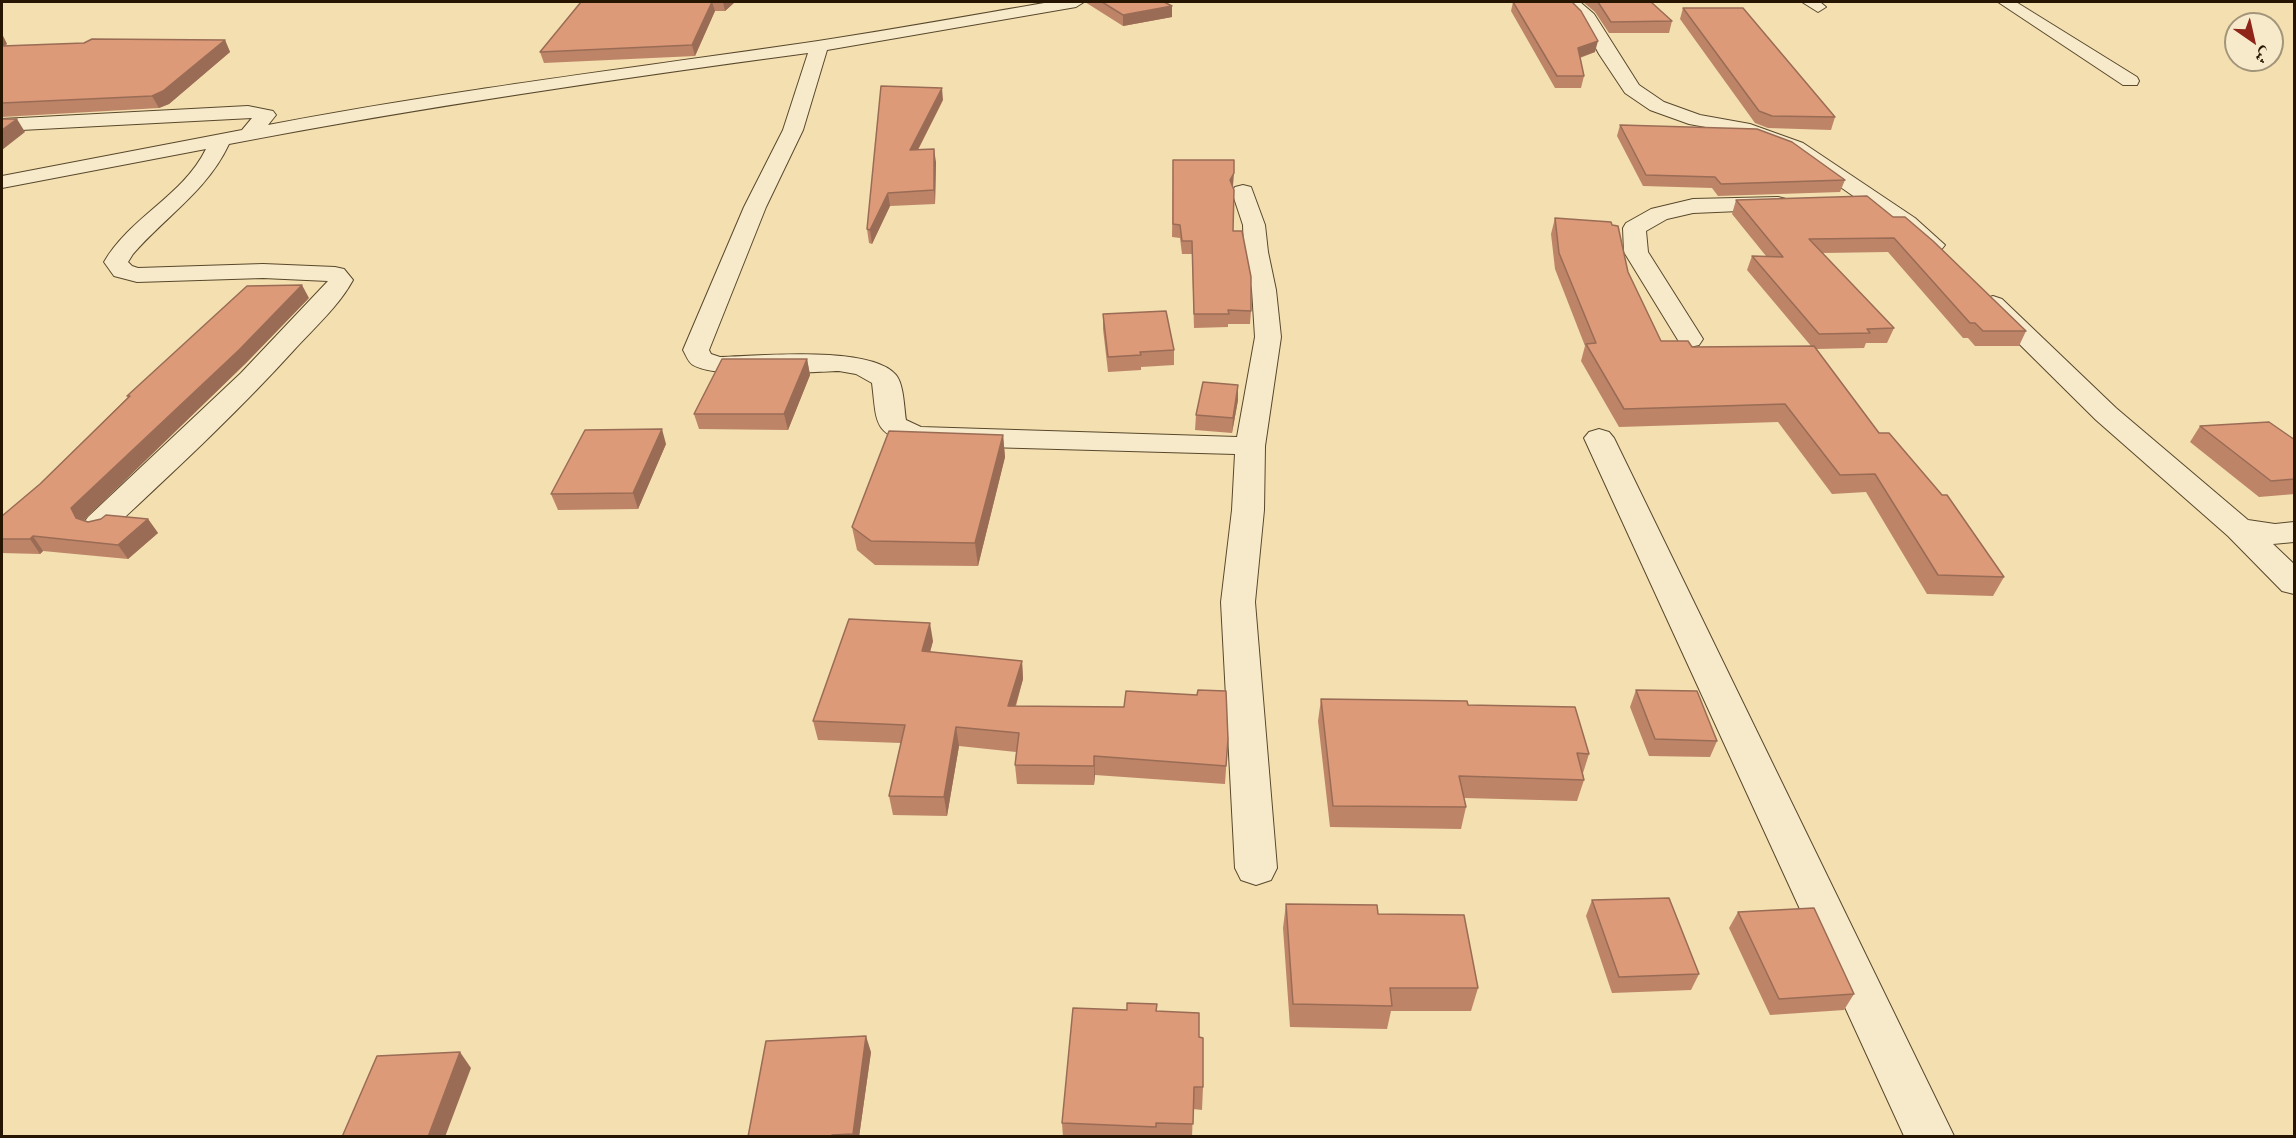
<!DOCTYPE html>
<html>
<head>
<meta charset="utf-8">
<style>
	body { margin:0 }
	#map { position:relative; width:2296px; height:1138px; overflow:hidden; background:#f3dfaf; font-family:"IM FELL Double Pica",Amiri,serif }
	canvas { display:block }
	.frame { position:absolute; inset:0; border:3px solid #261500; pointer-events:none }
	.north { position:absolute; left:2224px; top:12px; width:60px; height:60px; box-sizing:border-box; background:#f7eacb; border:2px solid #a3957a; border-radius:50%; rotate:146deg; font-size:16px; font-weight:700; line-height:24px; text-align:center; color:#261500 }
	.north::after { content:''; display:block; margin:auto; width:21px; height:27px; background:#8f2418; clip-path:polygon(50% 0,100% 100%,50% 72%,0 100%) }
</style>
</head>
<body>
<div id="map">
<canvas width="2296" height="1138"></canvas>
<div class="frame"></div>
<div class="north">ش</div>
</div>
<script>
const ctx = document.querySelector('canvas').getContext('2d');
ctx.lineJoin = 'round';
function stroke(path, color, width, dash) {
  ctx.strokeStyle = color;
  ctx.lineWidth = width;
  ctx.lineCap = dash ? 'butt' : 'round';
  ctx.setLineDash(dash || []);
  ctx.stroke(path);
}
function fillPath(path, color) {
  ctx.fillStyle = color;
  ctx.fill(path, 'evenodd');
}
const minor = new Path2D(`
	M1050 2H1084L1076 7 827 50 803 130 766 207 709 350 711 354 720 357C759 356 871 345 896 375 904 385 904 408 906 420L921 427 1237 437 1255 337 1252 290 1244 252 1243 225 1232 192 1235 187 1243 185 1251 187 1265 225 1268 252 1276 290 1281 337 1265 446 1264 510 1255 602 1277 868 1271 880 1256 885 1241 880 1235 868 1221 602 1232 510 1235 454 916 445C872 434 877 422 872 383L856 374 839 371C808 372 716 379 693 365 688 362 686 355 683 350L744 207 783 130 808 53C614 79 421 107 229 144 207 191 165 217 133 254L128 262 132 266 138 268 263 264 335 267 344 269 353 280C339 306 314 328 294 350 236 414 173 472 110 531L99 534 88 531 83 524 88 517 241 373 328 281 263 278 137 282 114 276 104 262C130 217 183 196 206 149L2 188V176L242 130 252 118 2 131V119L248 106 273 111 276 115 268 125C450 90 634 68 818 41 896 29 973 15 1050 2Z
	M1563 2H1580L1594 14 1639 85 1664 102 1700 115 1750 124 1803 143 1915 218 1945 245 1941 250 1933 252 1925 250 1899 228 1789 151 1739 133 1689 124 1650 110 1625 93 1599 54 1581 20Z
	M1802 2H1820L1826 7 1818 12Z
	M1998 2H2016L2137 77 2139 81 2137 85H2123Z
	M1778 197 1786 199 1789 204 1786 209 1693 213 1667 219 1646 231 1648 252 1703 339 1699 345 1690 347 1681 345 1624 252 1623 228 1626 223 1651 209 1693 199Z
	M1993 296 2002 299 2116 408 2248 520 2275 524 2294 522V542L2273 544 2294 564V594L2282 591 2228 536 2096 420 1984 309 1980 304 1984 299Z
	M1599 429 1609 432 1614 438 1954 1136H1904L1584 438 1589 432Z`);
stroke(minor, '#59482c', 2);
fillPath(minor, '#f7eacb');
fillPath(new Path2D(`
	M581 2H735L725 11H715L695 56 544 63 540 52Z
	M1085 2H1164L1172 17 1123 26Z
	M1513 2 1595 52 1580 58 1584 76 1581 88H1555L1511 11Z
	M1583 2H1651L1672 21 1669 33H1609L1595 12Z
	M1683 8 1835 117 1831 130 1768 128 1755 123 1680 19Z
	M2 34 7 44 4 46 225 40 230 52 169 104 159 108 2 117Z
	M943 100 918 150 936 162 935 204 890 206 872 244 869 243 867 229Z
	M1620 125 1845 180 1840 192 1718 196 1712 188 1643 186 1617 136Z
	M1173 160 1233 186V231L1251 311 1250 324H1228V327L1194 328 1192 254H1182L1180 238 1172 237Z
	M1867 196 2026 331 2019 346H1975L1968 338H1963L1888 252 1822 253 1894 328 1887 343H1866L1864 348 1816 349 1879 433 2004 577 1993 596 1927 594 1866 492 1832 494 1778 422 1619 427 1581 361 1585 346 1555 269 1551 234 1555 218 1628 272 1661 341 1692 347 1811 346 1747 270 1752 256H1766L1732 214 1736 200Z
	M309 298 246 363 84 520 88 522 148 519 158 533 128 559 43 551 40 554 2 553V516L40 484 128 397 127 396Z
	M1103 314 1174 350V365L1141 367V370L1108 372 1103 329Z
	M807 359 810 375 788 430 699 429 694 414Z
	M1238 400 1232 433 1195 430 1196 415Z
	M2200 426 2295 440V494L2259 497 2190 442Z
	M1003 435 1005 457 978 566 875 565 857 550 852 527Z
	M666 444 638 509 558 510 551 494Z
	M933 641 930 652 1022 661 1023 679 1016 706 1228 739 1225 784 1095 775 1094 785 1017 784 1015 765 1016 752 959 746 947 816 893 815 889 796 901 743 818 740 813 721Z
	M1636 690 1717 741 1710 757 1649 756 1630 707Z
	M1321 699 1468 705 1589 754 1583 773 1584 780 1577 801 1464 798 1466 807 1461 829 1330 827 1318 721Z
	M1592 900 1699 974 1691 990 1612 993 1586 916Z
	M1286 904 1378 914 1478 988 1471 1011H1391L1387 1029 1290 1027 1283 928Z
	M1738 912 1854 994 1844 1010 1770 1015 1729 928Z
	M1157 1011 1199 1037 1203 1087 1202 1110 1193 1109 1192 1137H1063L1062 1123Z
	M871 1052 859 1137H748Z`), '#bd8468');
fillPath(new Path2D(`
	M712 2 715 11 695 56 692 45Z
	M723 2H735L725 11Z
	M1172 6V17L1123 26V15Z
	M2 34 7 44 2 47Z
	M225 40 230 52 169 104 159 108 152 96Z
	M1598 41 1595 52 1575 59 1578 48Z
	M942 88 943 100 911 163 910 150Z
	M17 119 25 132 2 150V130Z
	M934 149 936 162 935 204 934 190Z
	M1234 173 1233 186 1230 193V180Z
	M888 193 890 206 872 244 870 230Z
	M302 285 309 298 246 363 81 523 76 518 71 508Z
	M807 359 810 375 788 430 784 414Z
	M1238 385V400L1232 433 1233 418Z
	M662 429 666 444 638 509 633 493Z
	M1003 435 1005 457 978 566 975 543Z
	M148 519 158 533 128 559 118 545Z
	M33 536 43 551 40 554 30 539Z
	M930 623 933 641 925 670 922 651Z
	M1022 661 1023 679 1010 724 1008 706Z
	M956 727 959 746 947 816 944 797Z
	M1094 756 1095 775 1094 785Z
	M866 1036 871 1052 859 1137H854L853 1134Z
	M460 1052 471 1068 445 1137H428Z`), '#9a6c55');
const building = new Path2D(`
	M581 2H712L692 45 540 52Z
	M1102 2H1164L1172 6 1123 15Z
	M1513 2H1572L1581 11 1598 41 1578 48 1584 76H1557Z
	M1598 2H1651L1672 21 1611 22Z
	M1683 8H1743L1835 117 1772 116 1759 111Z
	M92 39 225 40 163 91 152 96 2 103V46L84 43Z
	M881 86 942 88 910 150 934 149V190L888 193 870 230 867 229Z
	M2 119H17L2 130Z
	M1620 125 1757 129 1792 142 1845 180 1721 184 1715 177 1646 175Z
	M1173 160H1234V173L1230 180 1234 190 1233 231H1242L1251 277V311L1228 310 1229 314H1194L1192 241H1182L1180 225 1173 224Z
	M1867 196 1893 217H1905L1933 241 2026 331H1983L1975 323H1970L1894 238 1809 239 1894 328 1867 329 1870 333 1819 334 1752 256 1783 257 1736 200Z
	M1555 218 1611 222 1612 225 1618 226 1628 272 1661 341H1688L1692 347 1814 346 1879 433H1889L1942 495H1947L2004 577 1938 575 1875 474 1840 475 1785 404 1624 409 1586 344 1596 343 1559 253Z
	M302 285 239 350 71 508 76 518 88 522 101 519 106 515 148 519 118 545 33 536 30 539H2V516L40 484 130 396H127L247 286Z
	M1166 311 1174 350 1140 352 1141 355 1108 357 1103 314Z
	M722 359H807L784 414H694Z
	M1203 382 1238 385 1233 418 1196 415Z
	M2269 422 2295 440V479L2271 481 2200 426Z
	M662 429 633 493 551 494 585 430Z
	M889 431 1003 435 975 543 871 541 852 527Z
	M849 619 930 623 922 651 1022 661 1008 706 1124 707 1126 691 1197 695 1198 690 1226 691 1228 739 1226 766 1094 756V766L1015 765 1019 733 956 727 944 797 889 796 905 725 813 721Z
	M1636 690 1697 691 1717 741 1655 739Z
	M1321 699 1467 701 1468 705 1575 707 1589 754 1577 753 1584 780 1459 776 1466 807 1333 806Z
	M1669 898 1699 974 1619 977 1592 900Z
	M1286 904 1377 905 1378 914 1464 915 1478 988H1390L1392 1006 1293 1004Z
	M1814 908 1854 994 1779 999 1738 912Z
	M1127 1003 1157 1004 1156 1011 1199 1013V1037L1203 1038V1087H1194L1193 1124 1156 1123V1127L1062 1123 1073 1008 1127 1010Z
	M866 1036 853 1134 832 1135V1137H748L766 1041Z
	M460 1052 428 1137H342L377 1056Z`);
fillPath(building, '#dc9a79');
stroke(building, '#9a6c55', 1.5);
</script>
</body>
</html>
